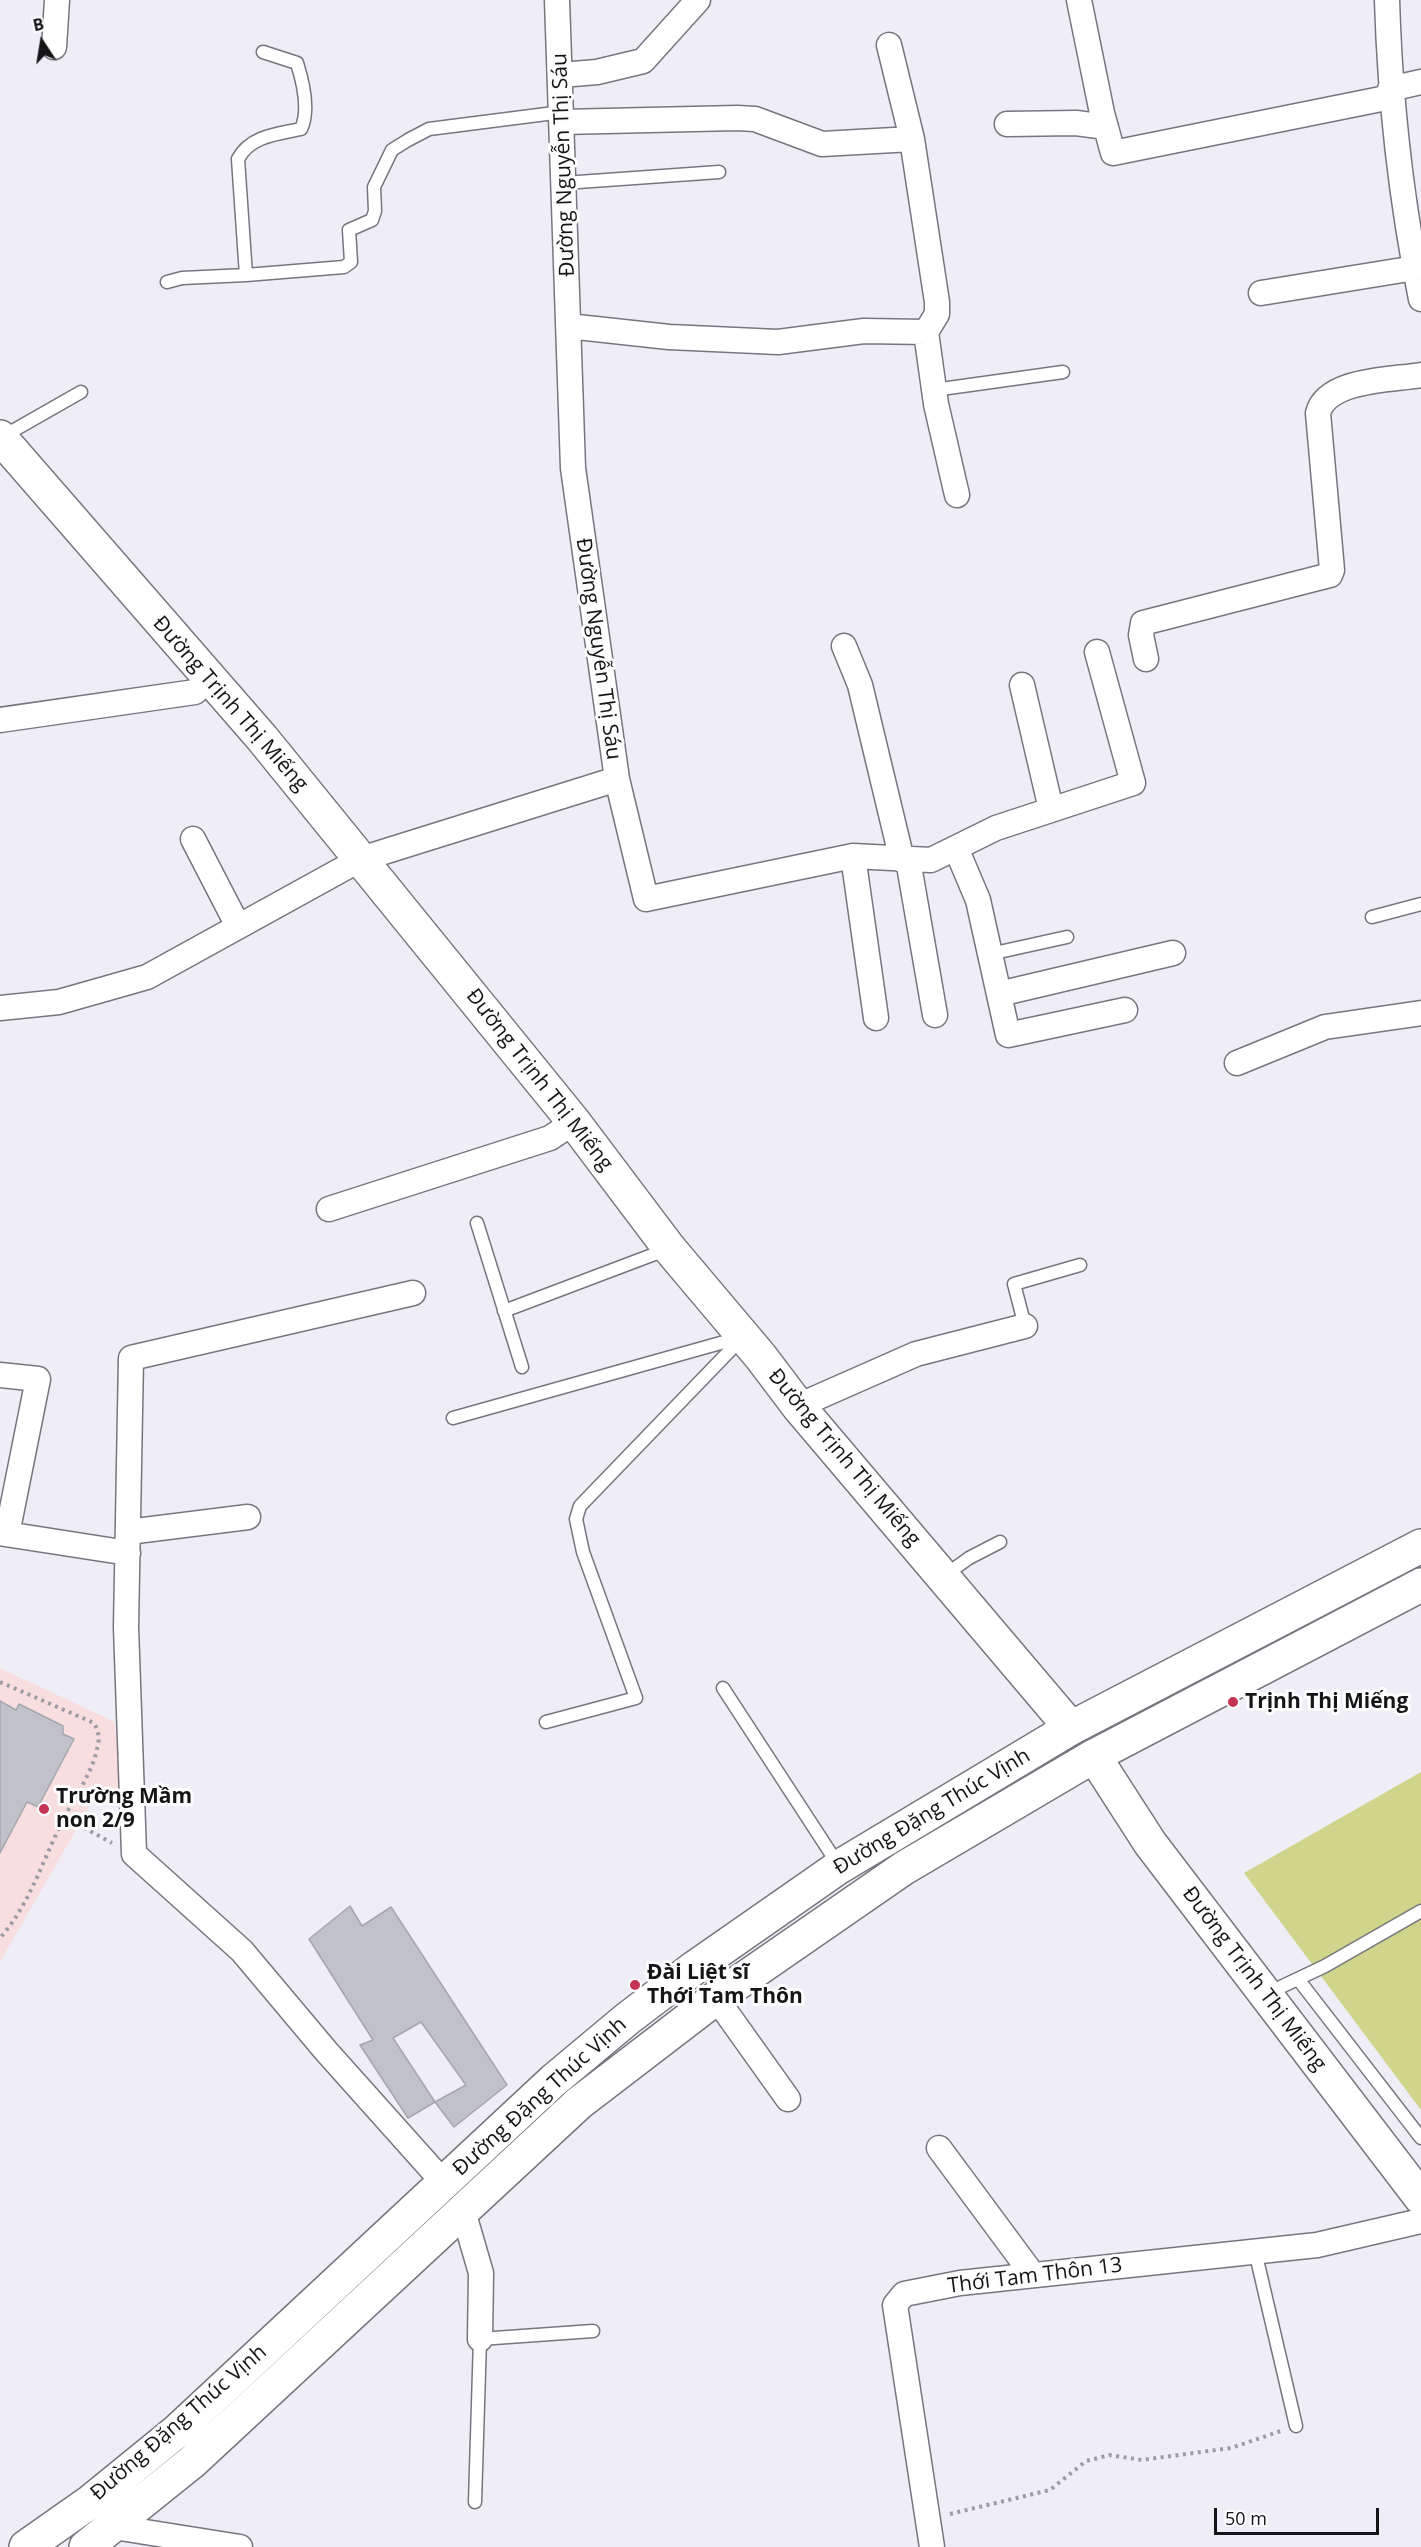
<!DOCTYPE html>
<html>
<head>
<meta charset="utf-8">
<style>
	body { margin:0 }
	#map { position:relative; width:1421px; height:2547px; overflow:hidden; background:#efeef7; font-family:"Open Sans",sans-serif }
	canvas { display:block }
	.north { position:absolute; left:12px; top:12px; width:60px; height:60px; -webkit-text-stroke:4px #fdfdfe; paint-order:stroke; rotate:348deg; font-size:16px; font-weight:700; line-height:24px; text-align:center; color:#151518 }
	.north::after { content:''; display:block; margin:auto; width:21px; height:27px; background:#151518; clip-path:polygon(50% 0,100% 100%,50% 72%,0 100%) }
	.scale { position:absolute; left:1214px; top:2508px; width:165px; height:27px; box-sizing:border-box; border:3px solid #151518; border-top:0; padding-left:8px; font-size:18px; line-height:21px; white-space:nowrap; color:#151518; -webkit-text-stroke:4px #fdfdfe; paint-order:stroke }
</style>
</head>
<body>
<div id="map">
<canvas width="1421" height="2547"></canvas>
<div class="north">B</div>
<div class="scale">50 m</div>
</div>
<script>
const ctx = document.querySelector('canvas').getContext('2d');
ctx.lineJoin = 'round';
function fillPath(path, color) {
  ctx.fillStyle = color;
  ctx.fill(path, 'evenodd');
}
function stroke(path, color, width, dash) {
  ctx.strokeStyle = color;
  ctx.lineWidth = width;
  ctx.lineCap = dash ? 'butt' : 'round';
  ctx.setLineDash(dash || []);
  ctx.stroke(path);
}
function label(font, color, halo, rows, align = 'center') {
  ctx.font = font + ' "Open Sans",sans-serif';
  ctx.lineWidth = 6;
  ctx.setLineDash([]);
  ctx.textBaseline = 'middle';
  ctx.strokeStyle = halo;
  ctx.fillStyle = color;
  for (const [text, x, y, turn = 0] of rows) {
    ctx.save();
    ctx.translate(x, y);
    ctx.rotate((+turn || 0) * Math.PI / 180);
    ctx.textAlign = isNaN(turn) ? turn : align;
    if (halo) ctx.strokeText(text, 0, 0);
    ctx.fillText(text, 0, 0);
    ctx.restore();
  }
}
fillPath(new Path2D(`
	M0 1668 115 1722 120 1792 99 1790 0 1962Z`), '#f9dee0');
fillPath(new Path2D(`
	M1421 1772V2110L1244 1873Z`), '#d0d58c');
const building = new Path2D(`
	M0 1701 16 1710 19 1704 63 1726V1734L74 1739 38 1807 27 1802 0 1853Z
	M350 1906 362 1926 391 1907 507 2085 454 2127 435 2102 408 2118 360 2045 373 2040 309 1939ZM421 2022 466 2085 435 2102 393 2038Z`);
fillPath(building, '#c1c1c9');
stroke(building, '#a6a6ae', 1.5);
const service = new Path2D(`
	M263 52 297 63C303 82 310 110 301 129 277 134 250 136 238 159L246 275 344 267 351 262 349 230 372 220 375 211 374 187 392 150 408 140 429 129 562 112
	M564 183 719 172
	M167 282 182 278 246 275
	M934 390 1063 372
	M2 437 81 392
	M1372 917 1421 904
	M990 954 1067 937
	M477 1223 522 1367
	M504 1311 668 1249
	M1025 1326 1014 1284 1080 1265
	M453 1418 742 1337
	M944 1576 969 1558 1000 1542
	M723 1688 839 1866
	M546 1722 636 1698 583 1552 576 1519 580 1506 742 1338
	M1298 1979 1421 2138
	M1266 1994 1325 1966 1421 1911
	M1255 2251 1296 2426
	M475 2502 480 2339 593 2331`);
const minor = new Path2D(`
	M1079 0 1102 113 1113 153 1391 97
	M1387 0C1390 101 1401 200 1421 299
	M889 45 912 139
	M54 47 57 0
	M561 75 597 72 643 61 698 0
	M1390 89 1421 82
	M562 122 737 118 755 119 822 144 912 139 937 302V314L926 332
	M1007 124 1076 123 1106 127
	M1261 293 1415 268
	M568 326 669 337 778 342 864 331 926 332 936 404 957 495
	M844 646 860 685 902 860
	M1146 659 1141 635 1143 623 1330 575 1332 570 1318 413C1327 379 1391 380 1421 375
	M1022 685 1051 809
	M0 720 195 692 211 676
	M617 779 646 899 853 856 931 860 996 828 1133 783 1097 652
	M193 839 238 926
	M956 848 978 900 1008 1035 1125 1010
	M853 856 876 1018
	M908 860 935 1015
	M999 994 1173 953
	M0 1008 59 1002 147 977 361 859 617 779 573 468 557 0
	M1237 1063 1325 1027 1421 1013
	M329 1209 550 1138 574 1122
	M413 1293 131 1358 126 1627 134 1854 242 1951 326 2051 444 2183
	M0 1375 38 1379 7 1534
	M798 1406 916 1354 1025 1326
	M128 1532 248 1517
	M0 1533 128 1553
	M716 1998 788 2099
	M939 2148 1033 2275
	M463 2211 481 2273 480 2339
	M114 2527 240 2547
	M932 2547 895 2305 904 2294 960 2283 1317 2245 1421 2221`);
const secondary = new Path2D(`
	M0 437 262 738 574 1122 669 1248 761 1357 798 1406 1071 1728
	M1094 1756 1150 1843 1421 2198`);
const primary = new Path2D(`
	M26 2547 90 2502 176 2432 554 2080 627 2019 694 1968 839 1867 1071 1728 1421 1546
	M86 2547 192 2462 579 2103 716 1998 904 1868 1094 1756 1421 1585`);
stroke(service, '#77767e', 15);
stroke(minor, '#77767e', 27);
stroke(secondary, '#77767e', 36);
stroke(primary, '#77767e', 36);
stroke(new Path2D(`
	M0 1682 94 1723C99 1732 100 1739 97 1749 92 1773 76 1795 65 1816 44 1856 31 1903 0 1938
	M64 1817 112 1843
	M950 2514 1050 2490 1086 2461 1110 2455 1142 2460 1231 2448 1281 2431`), '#9c9ca2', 4, [3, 4.5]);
stroke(service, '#fff', 12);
stroke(minor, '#fff', 24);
stroke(secondary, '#fff', 33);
stroke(primary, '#fff', 33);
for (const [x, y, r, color] of [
	[1233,1702,6,"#c53553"],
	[44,1809,6,"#c53553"],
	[635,1985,6,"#c53553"]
]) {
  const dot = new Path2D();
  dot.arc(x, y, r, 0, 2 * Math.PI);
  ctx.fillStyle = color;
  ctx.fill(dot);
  stroke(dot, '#fdfdfe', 2);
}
label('21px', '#151518', '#fdfdfe', [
	["Đường Nguyễn Thị Sáu",564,165,-92],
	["Đường Nguyễn Thị Sáu",598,649,82],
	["Đường Trịnh Thị Miếng",230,704,49],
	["Đường Trịnh Thị Miếng",539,1080,52],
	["Đường Trịnh Thị Miếng",844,1458,50],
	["Đường Đặng Thúc Vịnh",932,1812,-31],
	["Đường Trịnh Thị Miếng",1254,1979,53],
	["Đường Đặng Thúc Vịnh",540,2097,-42],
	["Thới Tam Thôn 13",1035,2276,-7],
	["Đường Đặng Thúc Vịnh",179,2423,-41]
]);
label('bold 21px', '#151518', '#fdfdfe', [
	["Trịnh Thị Miếng",1245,1702],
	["Trường Mầm",56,1797],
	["non 2/9",56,1821],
	["Đài Liệt sĩ",647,1973],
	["Thới Tam Thôn",647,1997]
], 'left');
</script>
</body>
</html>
